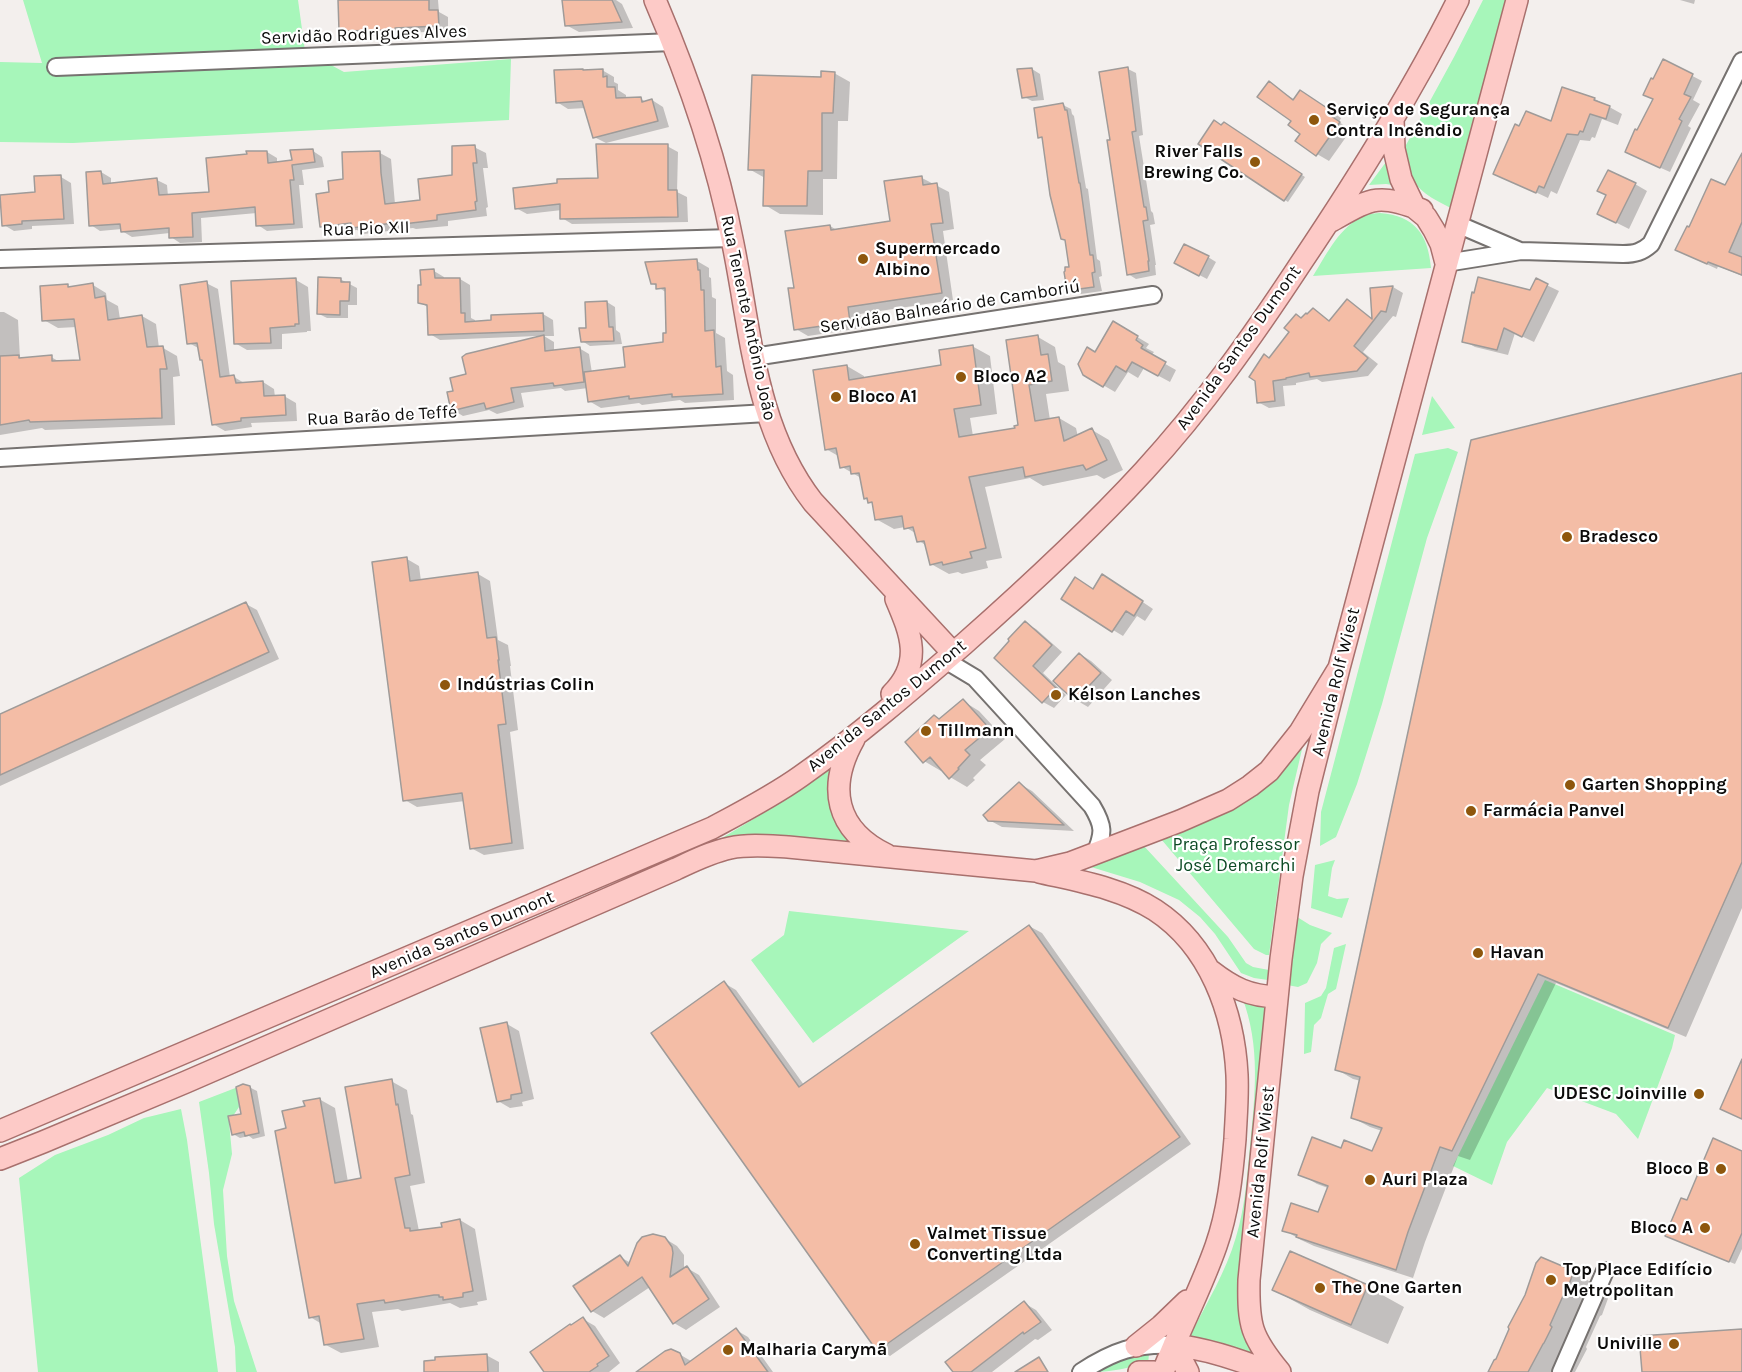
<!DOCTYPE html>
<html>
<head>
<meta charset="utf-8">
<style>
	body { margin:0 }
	canvas { display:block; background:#f3efed }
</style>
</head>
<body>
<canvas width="1742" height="1372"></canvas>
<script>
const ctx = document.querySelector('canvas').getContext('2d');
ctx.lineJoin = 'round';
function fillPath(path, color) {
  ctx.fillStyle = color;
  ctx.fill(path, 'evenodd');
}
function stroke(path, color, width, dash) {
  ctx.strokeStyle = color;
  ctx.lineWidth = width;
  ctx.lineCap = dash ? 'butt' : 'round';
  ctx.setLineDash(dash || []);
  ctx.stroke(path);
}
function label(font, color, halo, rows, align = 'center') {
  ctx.font = font + ' Karla,sans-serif';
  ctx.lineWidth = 4.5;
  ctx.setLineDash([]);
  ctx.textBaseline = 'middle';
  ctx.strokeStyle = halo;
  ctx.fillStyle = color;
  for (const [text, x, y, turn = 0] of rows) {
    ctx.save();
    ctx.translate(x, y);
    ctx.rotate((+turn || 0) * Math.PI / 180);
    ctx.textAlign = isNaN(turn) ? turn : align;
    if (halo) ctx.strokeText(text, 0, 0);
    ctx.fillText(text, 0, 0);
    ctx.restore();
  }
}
fillPath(new Path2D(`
	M23 0H298L305 51 344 72 511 59 509 120 73 143 0 142V62L42 63Z
	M1483 0H1507L1455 210C1436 200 1419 194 1410 174 1405 162 1404 159 1406 145L1454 57Z
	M1386 162 1399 186 1386 184 1369 185Z
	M1380 213C1415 216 1428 234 1431 268L1313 276C1327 254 1340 225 1366 215 1370 214 1375 213 1380 213Z
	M1432 396 1455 428 1422 435Z
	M1448 448 1458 452 1427 538 1382 704 1357 784 1336 837 1320 846 1321 812 1415 454Z
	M1303 745 1289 805 1269 955H1266L1254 949 1161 839Z
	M836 764 855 844 758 836 722 838C761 815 799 791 836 764Z
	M1143 845 1228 937 1246 963 1253 967 1269 970 1268 980 1254 978 1241 973 1215 934 1200 917 1179 900 1140 882 1091 867Z
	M1335 860 1332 868 1328 896 1337 899 1349 898 1342 918 1311 908 1315 865Z
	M789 911 969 931 813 1043 751 960 784 935Z
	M1294 915 1310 925 1332 933 1321 944 1317 963 1307 983 1298 987 1287 985Z
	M1346 944 1336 989 1328 994 1321 1018 1314 1025 1311 1052 1304 1054 1305 1003 1321 996 1326 988 1334 948Z
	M1545 980 1675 1035 1672 1048 1638 1139 1616 1114 1547 1088 1507 1142 1492 1185 1453 1166Z
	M1242 997 1266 1001 1245 1329 1255 1358 1190 1336C1206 1304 1226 1272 1236 1237 1245 1207 1247 1177 1250 1146 1255 1096 1261 1046 1242 997Z
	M238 1087 239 1107 229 1122 232 1154 223 1190 227 1256 234 1301 257 1372H236L235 1347 214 1224 209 1173 199 1102Z
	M181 1109 187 1140 218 1372H38L19 1178 55 1155 108 1135 144 1118Z
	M1149 1354 1148 1364C1129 1367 1113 1372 1093 1372L1120 1360Z`), '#a7f6ba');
fillPath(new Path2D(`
	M340 0H438L439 12 448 17V31L404 33 405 35 351 36 341 30Z
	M564 0H616L622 4 633 28 579 32 566 25Z
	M1680 0H1695L1694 4Z
	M1664 61 1702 81 1693 100 1700 104 1688 126 1691 128 1670 172 1636 157 1638 132 1655 100Z
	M1032 69 1040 74 1044 100 1032 101 1024 97Z
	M1128 69 1136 73 1143 135 1139 136 1151 211 1153 213 1155 224 1150 225 1156 265H1155L1156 275 1136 279 1128 274 1111 141Z
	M602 70 614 77V82L618 84V90L626 95V99H641L646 102 652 100 663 107 669 127 606 143 594 137 586 108 568 109 557 102Z
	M834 73 850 82 848 121H838L837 179H823V215L780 214 765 205V178L749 169 822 79Z
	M1269 83 1295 100 1313 99 1341 118 1339 122 1351 130 1329 161 1317 154Z
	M1563 89 1595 99 1622 114 1618 125 1602 119 1595 138 1592 137 1590 141 1580 140 1557 194 1551 191 1548 198 1495 173 1520 128 1552 123Z
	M1063 105 1071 109 1072 114 1074 116 1086 188 1088 189 1097 259 1100 261 1102 276 1099 277 1102 291 1081 294 1074 289 1073 286 1068 283 1070 268 1067 240 1043 139 1039 137Z
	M1228 125 1305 177 1288 202 1200 144 1222 127Z
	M667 146 678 152 677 192 687 197 688 222 572 224 562 218V210L527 214 516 208 600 180Z
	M474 147 486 153 488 168H483L488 207 486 208 487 216 448 221V226L416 229 413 228 364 234 357 230 333 232 321 226 331 193 380 153 391 159 395 204 422 201 453 176Z
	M313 151 322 157 324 167 302 170 304 185H299L303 228 267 231 258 225 257 213 201 218 202 242 180 243 171 237 170 233 132 237 122 231V229L100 231 91 225 101 172 111 178V184L157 180 167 185 168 196 211 193 267 152 277 158V163L293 161Z
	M1742 156V276L1718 266 1717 269 1687 255Z
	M61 177 71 183 74 224 32 226V229L14 231 4 225 2 208 0 207V196L37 193Z
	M922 178 949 192 954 229 943 231 953 300 860 314 862 328 808 336 796 329 795 289 830 226 837 230 891 222Z
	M1635 184 1647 191 1629 229 1611 220Z
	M1208 257 1216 262 1207 279 1184 267Z
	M697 261 709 268V277L711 278 712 297 716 299V333L725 338 727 371 733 375 734 400 685 403 680 400 642 405 639 403 601 408 589 401 588 388 565 391 561 388 521 393 524 407 497 414 489 410 463 416 453 410 455 392 468 375 538 338 537 336 440 340 430 334 429 308 420 302 434 271 444 277V279H460L470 285 471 318 475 320V323L543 314 553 320 554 336H544L554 342V351L579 348 589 354 592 373 627 368 665 343 667 335V293L652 283Z
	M340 279 357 288V305H348V318H327L319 314Z
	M296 280 308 287 311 331H307V332L282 334V349L247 350 235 343Z
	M1536 280 1559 291 1534 342 1515 333 1508 355 1475 347 1464 341 1530 292Z
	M206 283 218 289 230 377H234L246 384 263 382 274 389 275 397 284 396 296 403 297 421 251 423 252 427 225 431 213 424 204 361 200 349 189 343Z
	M67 285 72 288 93 285 106 293 107 300 118 306 120 319 142 316 156 324 159 348H163L177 356 180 376 173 377 175 425 45 430 42 428 0 435V312H4L18 320 20 358 22 359 51 357 60 362 82 361 77 327 58 328 44 320Z
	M1393 287 1403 293 1396 317 1393 316 1363 352 1378 364 1368 376 1322 382 1317 379 1296 383V385L1283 386 1285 406 1269 408 1258 402 1270 359 1302 320 1313 310 1330 321 1347 301 1373 320 1371 289Z
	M607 302 615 307 616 330 620 333 622 344 590 346 582 341 588 329Z
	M1114 323 1149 344 1146 348 1154 352 1151 356 1176 370 1170 382 1144 368 1138 378 1128 372 1115 392 1084 374Z
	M1038 337 1055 347 1058 362 1065 366 1069 391 1046 394 1050 420 1059 418 1076 428 1078 437 1092 430 1109 440 1123 470 1104 479 1097 475 1043 486 1030 478 985 487 1002 558 986 561 988 568 962 574 958 572 949 574 931 564 927 546 919 541 917 534 905 527 894 529 876 519 874 505 865 498 861 478 842 467 840 457 826 449 847 366 864 376V379L942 367 972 346 990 356 997 414 970 418 973 436 1017 429 1020 426Z
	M1742 374V908L1686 1037 1556 983 1470 1160 1458 1156 1425 1242 1413 1278 1314 1246 1301 1240 1284 1230 1319 1214 1328 1188 1317 1184 1300 1174 1342 1150 1373 1152 1382 1131 1370 1127 1353 1118 1361 1081 1353 1079 1336 1069Z
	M407 559 419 566 421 581 478 574 490 581 498 640 508 645 511 666H510L518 730 510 732 524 849 484 855 471 848 465 801 417 807 405 800Z
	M1113 582 1153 609 1145 621 1137 616 1123 636 1113 630 1093 591Z
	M246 604 257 610 279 659 0 786V716Z
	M1025 623 1036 629 1062 652 1043 673 1066 695 1054 708 1043 702 996 658Z
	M1080 654 1091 661 1112 680 1088 707 1076 700Z
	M963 701 979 711 1005 739 980 760 986 765 973 778 975 780 967 787 950 777 943 769 941 771 924 761Z
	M1020 784 1032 791 1074 831 1002 827 989 820Z
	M1029 926 1042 933 1191 1144 890 1356 878 1349 724 983 736 990 804 1085Z
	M507 1024 519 1031 534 1099 522 1102 523 1106 510 1108 498 1101Z
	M391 1081 407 1090 411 1114 413 1115 425 1183 410 1186 419 1231 444 1228 460 1220 475 1229 487 1300 477 1302 478 1305 460 1308 450 1303 402 1311 398 1309 372 1312 379 1347 341 1353 326 1345 322 1324 310 1317 288 1130 306 1108 319 1099 335 1108 348 1182 363 1179Z
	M249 1087 257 1091 265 1136 253 1139 249 1136 240 1138 233 1134 243 1115Z
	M1742 1152V1249L1735 1264 1673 1239 1688 1202Z
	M664 1238 677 1246 684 1255V1270L687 1268 699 1275 720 1307 686 1330 674 1323 650 1287 604 1318 592 1311 620 1257 631 1263Z
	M1291 1253 1368 1287 1404 1307 1388 1344 1310 1310 1274 1290Z
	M1573 1272 1610 1293 1602 1315 1600 1316 1586 1347 1587 1349 1575 1372H1490Z
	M1024 1303 1036 1310 1052 1330 1038 1340 1035 1339 992 1372H955Z
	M583 1319 595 1326 620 1363 609 1372H545Z
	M736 1330 748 1337 773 1372H638L674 1351 691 1361Z
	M486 1355 499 1362V1372H426Z`), '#0003');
const building = new Path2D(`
	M338 0H429V10H438L439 26 395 28V30L339 31Z
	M562 0H612L622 22 565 26Z
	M1663 59 1693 74 1684 94 1691 97 1679 119 1682 121 1660 168 1625 152 1635 129 1637 130 1653 99 1643 95 1651 78 1653 79Z
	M1128 67 1136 131 1132 132 1144 207H1146L1148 220 1143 221 1149 261H1148L1149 271 1127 275 1107 140H1110L1099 72Z
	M1032 68 1037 96 1022 98 1017 69Z
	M583 69V70L603 69V77L607 76V87H615L616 98 641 97 642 102 652 99 658 121 593 138 582 101 556 103 554 70Z
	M821 71 835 72 833 113H822V171H808L807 206H763L764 170H748L752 75 821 77Z
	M1269 81 1293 100 1300 90 1330 110 1328 114 1340 122 1316 156 1295 141 1300 134 1288 125 1291 121 1257 97Z
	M1562 87 1595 98 1594 100 1610 106 1606 119 1590 114 1583 132 1580 131 1578 135 1567 134 1544 188 1539 186 1536 193 1493 174 1515 124 1519 126 1526 111 1551 121Z
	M1063 103 1065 110H1067L1079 183H1080L1090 255H1093L1095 272 1092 273 1094 287 1072 290 1071 283 1066 284 1064 272 1065 271V267H1069L1065 240 1061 239 1050 195 1042 137 1038 138 1034 108Z
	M1214 120 1221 125 1224 122 1302 174 1284 201 1198 144Z
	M596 144H668V190H677L678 217 560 219V204L515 209 513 188 557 183V179L598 178Z
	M475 145 477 163H473L477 201 475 202 476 210 437 215V220L403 224V222L351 228V223L320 227 316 194 329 192 328 181 343 179 342 152 380 151 381 173 385 204 420 200 418 179 452 175V146Z
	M313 149 315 162 292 165 294 180H290L294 224 256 226 255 207 192 213 193 237 169 238V228L121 232 120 224 89 226 86 172 101 171 103 184 157 178 159 195 209 192 206 158 247 154 246 151H267L268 163 292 160 290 150Z
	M1742 153V222L1729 252 1742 257V275L1708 262 1707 264 1675 250 1687 226 1689 227 1711 179 1725 185Z
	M1608 170 1636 183 1616 223 1597 214 1606 195 1597 191Z
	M61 175 64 219 22 221V224L2 226 0 195 35 192 34 176Z
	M922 176 923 185 937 183 943 223 931 224 942 293 848 307 850 322 794 330 788 288H794L785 231 830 225 831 230 890 221 884 181Z
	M1184 244 1209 256 1199 276 1174 263Z
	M697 259 698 270H700L701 290H704L705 331 714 330 716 367 721 366 723 394 672 397V394L629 399V396L588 402 584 372 625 367 623 347 663 342V333H666L665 288 656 289V284H651L645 262Z
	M434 269 435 278H460L461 313H465V322L491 320V315L543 313 544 331 428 335 427 305 418 303V285H421L420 270Z
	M318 277 341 278V282H350L349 301H340V315L317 314Z
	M1478 277 1530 290 1536 278 1548 284 1522 337 1504 328 1497 350 1462 342 1472 292 1474 293Z
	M296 278 299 324H295V326L270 328 271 343 234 344 231 281Z
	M207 281 220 377 234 375 236 383 263 381 264 396 285 395 286 415 241 418V421L212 425 202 360H200L197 343 187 344 180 285Z
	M93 283 95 298 105 296 108 320 142 315 147 347 163 346 167 369H160L162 418 30 422 29 420 0 425V356L19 355V358L52 355V361L80 360 74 319 42 321 40 286 68 284V287Z
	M1393 286 1386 312 1381 311 1354 346 1368 358 1357 371 1310 377 1309 373 1286 378V379L1273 381 1275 401 1257 403 1255 381 1249 377 1264 354 1269 358 1289 332 1284 328 1296 314 1301 318 1306 313 1307 314 1313 308 1329 321 1347 299 1372 319 1370 288Z
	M607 301 609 327H613L614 341 581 342 579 328H586L585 302Z
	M1113 321 1138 336 1136 340 1143 345 1141 348 1166 362 1158 376 1132 362 1126 372 1116 366 1103 387 1083 375 1078 364 1087 347 1095 352Z
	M544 335 545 351 580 347 584 382 554 386 553 383 511 388 514 402 486 409 484 403 451 411 447 392 453 391 450 378 466 374 462 357 466 354Z
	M1038 335 1041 355 1048 354 1052 381 1029 385 1035 421 1059 417 1064 441 1092 428 1107 460 1086 470 1083 465 1025 477 1023 467 969 477 986 548 970 552 972 558 943 565 942 562 930 565 924 541 917 542 913 527 904 529 902 516 875 520 872 502 868 503 867 498 864 499 859 473 851 474 850 466 840 468 836 448 825 450 813 370 847 365 849 380 941 365 939 350 973 345 981 405 954 409 959 437 1015 428 1014 426 1018 425 1006 340Z
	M1742 373V862L1668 1028 1538 974 1452 1151 1440 1147 1408 1232 1396 1270 1296 1237 1297 1235 1282 1231 1291 1203 1318 1212 1328 1186 1298 1175 1312 1137 1341 1148 1344 1140 1372 1151 1382 1128 1351 1118 1360 1077 1335 1070 1471 440Z
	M407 557 410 581 478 572 487 638 496 637 499 660H498L506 724 498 725 512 843 470 849 462 793 403 801 372 562Z
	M1102 574 1143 601 1134 616 1126 611 1112 632 1061 599 1075 577 1093 589Z
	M246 602 269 652 0 775V714Z
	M1025 621 1052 645 1033 666 1056 688 1042 703 994 658 1009 641 1008 639Z
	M1079 653 1101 673 1075 701 1053 681Z
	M963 699 990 729 965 750 970 755 958 768 959 769 949 779 930 757 923 763 905 742 934 715 939 719Z
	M1019 782 1064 825 988 821 983 815Z
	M1029 925 1180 1137 877 1351 651 1033 724 981 799 1087Z
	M507 1022 522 1093 511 1095V1099L497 1102 480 1028Z
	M1742 1059V1119L1720 1109Z
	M392 1079 396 1105 398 1104 410 1175 395 1178 405 1228H410V1231L442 1227 441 1223 460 1219 473 1291 463 1293V1297L443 1300V1297H439V1295H434L385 1303 384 1300 357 1304 364 1339 324 1345 319 1316 309 1318 275 1131 286 1128 282 1111 305 1106 303 1101 320 1098 335 1183 361 1178 345 1087Z
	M243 1084 250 1086 259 1133 245 1136 244 1132 232 1135 228 1116 241 1114 236 1087Z
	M1713 1138 1742 1151V1233L1729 1262 1665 1236 1681 1198 1687 1200Z
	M653 1234 665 1237 672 1247 673 1253 670 1277 687 1266 709 1299 673 1324 642 1277 591 1312 573 1286 620 1255 628 1266 637 1243 642 1237Z
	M1290 1251 1368 1285 1351 1325 1272 1290Z
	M1541 1257 1574 1271 1565 1295 1563 1296 1550 1325 1552 1327 1544 1343 1543 1344 1528 1372H1488L1494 1360 1496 1359 1509 1329 1508 1327 1525 1295 1536 1263Z
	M1024 1301 1041 1322 1024 1334 1023 1332 971 1372H953L945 1362Z
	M583 1317 609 1356 597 1364 598 1366 589 1372H544L530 1352 570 1324 571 1325Z
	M736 1328 768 1372H636L665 1351 671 1349 680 1353 685 1365Z
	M1742 1329V1372H1642L1639 1336Z
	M487 1354 488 1372H424V1361L435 1360V1357Z
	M1039 1357 1048 1372H1015Z`);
fillPath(building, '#f4bda6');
stroke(building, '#9f9b99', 1.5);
const minor = new Path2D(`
	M56 67 673 42
	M1457 224 1520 251
	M0 259 732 238
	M1446 263 1521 251 1623 254C1635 254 1642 252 1651 244L1742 61
	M754 357 1153 295
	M0 458 767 413
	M945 660 975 678 1092 806C1104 826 1104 833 1095 854
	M1081 1372C1113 1351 1136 1343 1174 1345
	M1561 1372 1605 1271`);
const major = new Path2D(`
	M655 0C688 77 716 156 732 239 751 329 754 426 813 502L953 653
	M1393 119 1394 149 1401 179 1415 208 1426 217 1434 230 1441 244 1446 263
	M1331 221C1372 198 1377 193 1422 210
	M892 694C923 663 911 634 896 599
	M854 739C827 787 835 830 887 855
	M1039 872C1078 881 1121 888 1155 910 1210 946 1234 1013 1237 1075 1238 1097 1236 1118 1235 1139 1232 1175 1228 1212 1216 1246 1201 1289 1179 1330 1163 1372
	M1211 971C1233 988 1249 996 1277 997
	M0 1131 712 828C742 812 773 796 801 776 858 736 911 690 964 644 1026 589 1088 532 1144 471 1203 407 1253 336 1301 263 1358 178 1413 91 1458 0
	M0 1159 43 1142 186 1082 676 869C693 861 711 852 730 848 749 844 769 846 788 847L1036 871 1070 863 1180 821 1228 800 1250 786 1269 771 1300 732 1339 668
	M1174 1345C1207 1349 1238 1359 1269 1372
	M1174 1345 1188 1372
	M1136 1346 1161 1326 1187 1301
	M1139 1372H1154
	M1280 1372C1251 1337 1248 1325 1249 1280L1281 959 1292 876 1308 791 1339 668 1517 0`);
stroke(minor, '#767270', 20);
stroke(major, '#a8706d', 24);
stroke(minor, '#fff', 16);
stroke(major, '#fdcac7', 21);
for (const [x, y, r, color] of [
	[1314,120,6,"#8e570d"],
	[1255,162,6,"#8e570d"],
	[863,259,6,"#8e570d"],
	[961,377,6,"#8e570d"],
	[836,397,6,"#8e570d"],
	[1567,537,6,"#8e570d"],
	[445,685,6,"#8e570d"],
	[1056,695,6,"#8e570d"],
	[926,731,6,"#8e570d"],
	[1570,785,6,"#8e570d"],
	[1471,811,6,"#8e570d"],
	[1478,953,6,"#8e570d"],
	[1699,1094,6,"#8e570d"],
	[1721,1169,6,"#8e570d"],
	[1370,1180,6,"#8e570d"],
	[1705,1228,6,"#8e570d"],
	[915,1244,6,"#8e570d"],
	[1551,1280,6,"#8e570d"],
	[1320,1288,6,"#8e570d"],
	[1674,1344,6,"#8e570d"],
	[728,1350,6,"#8e570d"]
]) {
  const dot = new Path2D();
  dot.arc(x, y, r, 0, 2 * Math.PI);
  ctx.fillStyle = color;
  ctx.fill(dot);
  stroke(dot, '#fff', 2);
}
label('18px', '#0c0b0a', '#fff', [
	["Servidão Rodrigues Alves",364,35,-2],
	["Rua Pio XII",366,229,-2],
	["Servidão Balneário de Camboriú",950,307,-9],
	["Rua Tenente Antônio João",748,318,78],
	["Avenida Santos Dumont",1239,348,-54],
	["Rua Barão de Teffé",382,416,-3],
	["Avenida Rolf Wiest",1336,682,-76],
	["Avenida Santos Dumont",887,706,-39],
	["Avenida Santos Dumont",462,935,-23],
	["Avenida Rolf Wiest",1261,1162,-84]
]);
label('bold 18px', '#0c0b0a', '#fff', [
	["Serviço de Segurança",1326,110],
	["Contra Incêndio",1326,131],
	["River Falls",1243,152,"right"],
	["Brewing Co.",1243,173,"right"],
	["Supermercado",875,249],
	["Albino",875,270],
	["Bloco A2",973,377],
	["Bloco A1",848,397],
	["Bradesco",1579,537],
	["Indústrias Colin",457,685],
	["Kélson Lanches",1068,695],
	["Tillmann",938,731],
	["Garten Shopping",1582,785],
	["Farmácia Panvel",1483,811],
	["Havan",1490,953],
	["UDESC Joinville",1687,1094,"right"],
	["Bloco B",1709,1169,"right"],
	["Auri Plaza",1382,1180],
	["Bloco A",1693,1228,"right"],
	["Valmet Tissue",927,1234],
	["Converting Ltda",927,1255],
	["Top Place Edifício",1563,1270],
	["Metropolitan",1563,1291],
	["The One Garten",1332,1288],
	["Univille",1662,1344,"right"],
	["Malharia Carymã",740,1350]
], 'left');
label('18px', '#0c4a24', '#fff', [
	["Praça Professor",1236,845],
	["José Demarchi",1236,866]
]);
</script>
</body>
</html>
